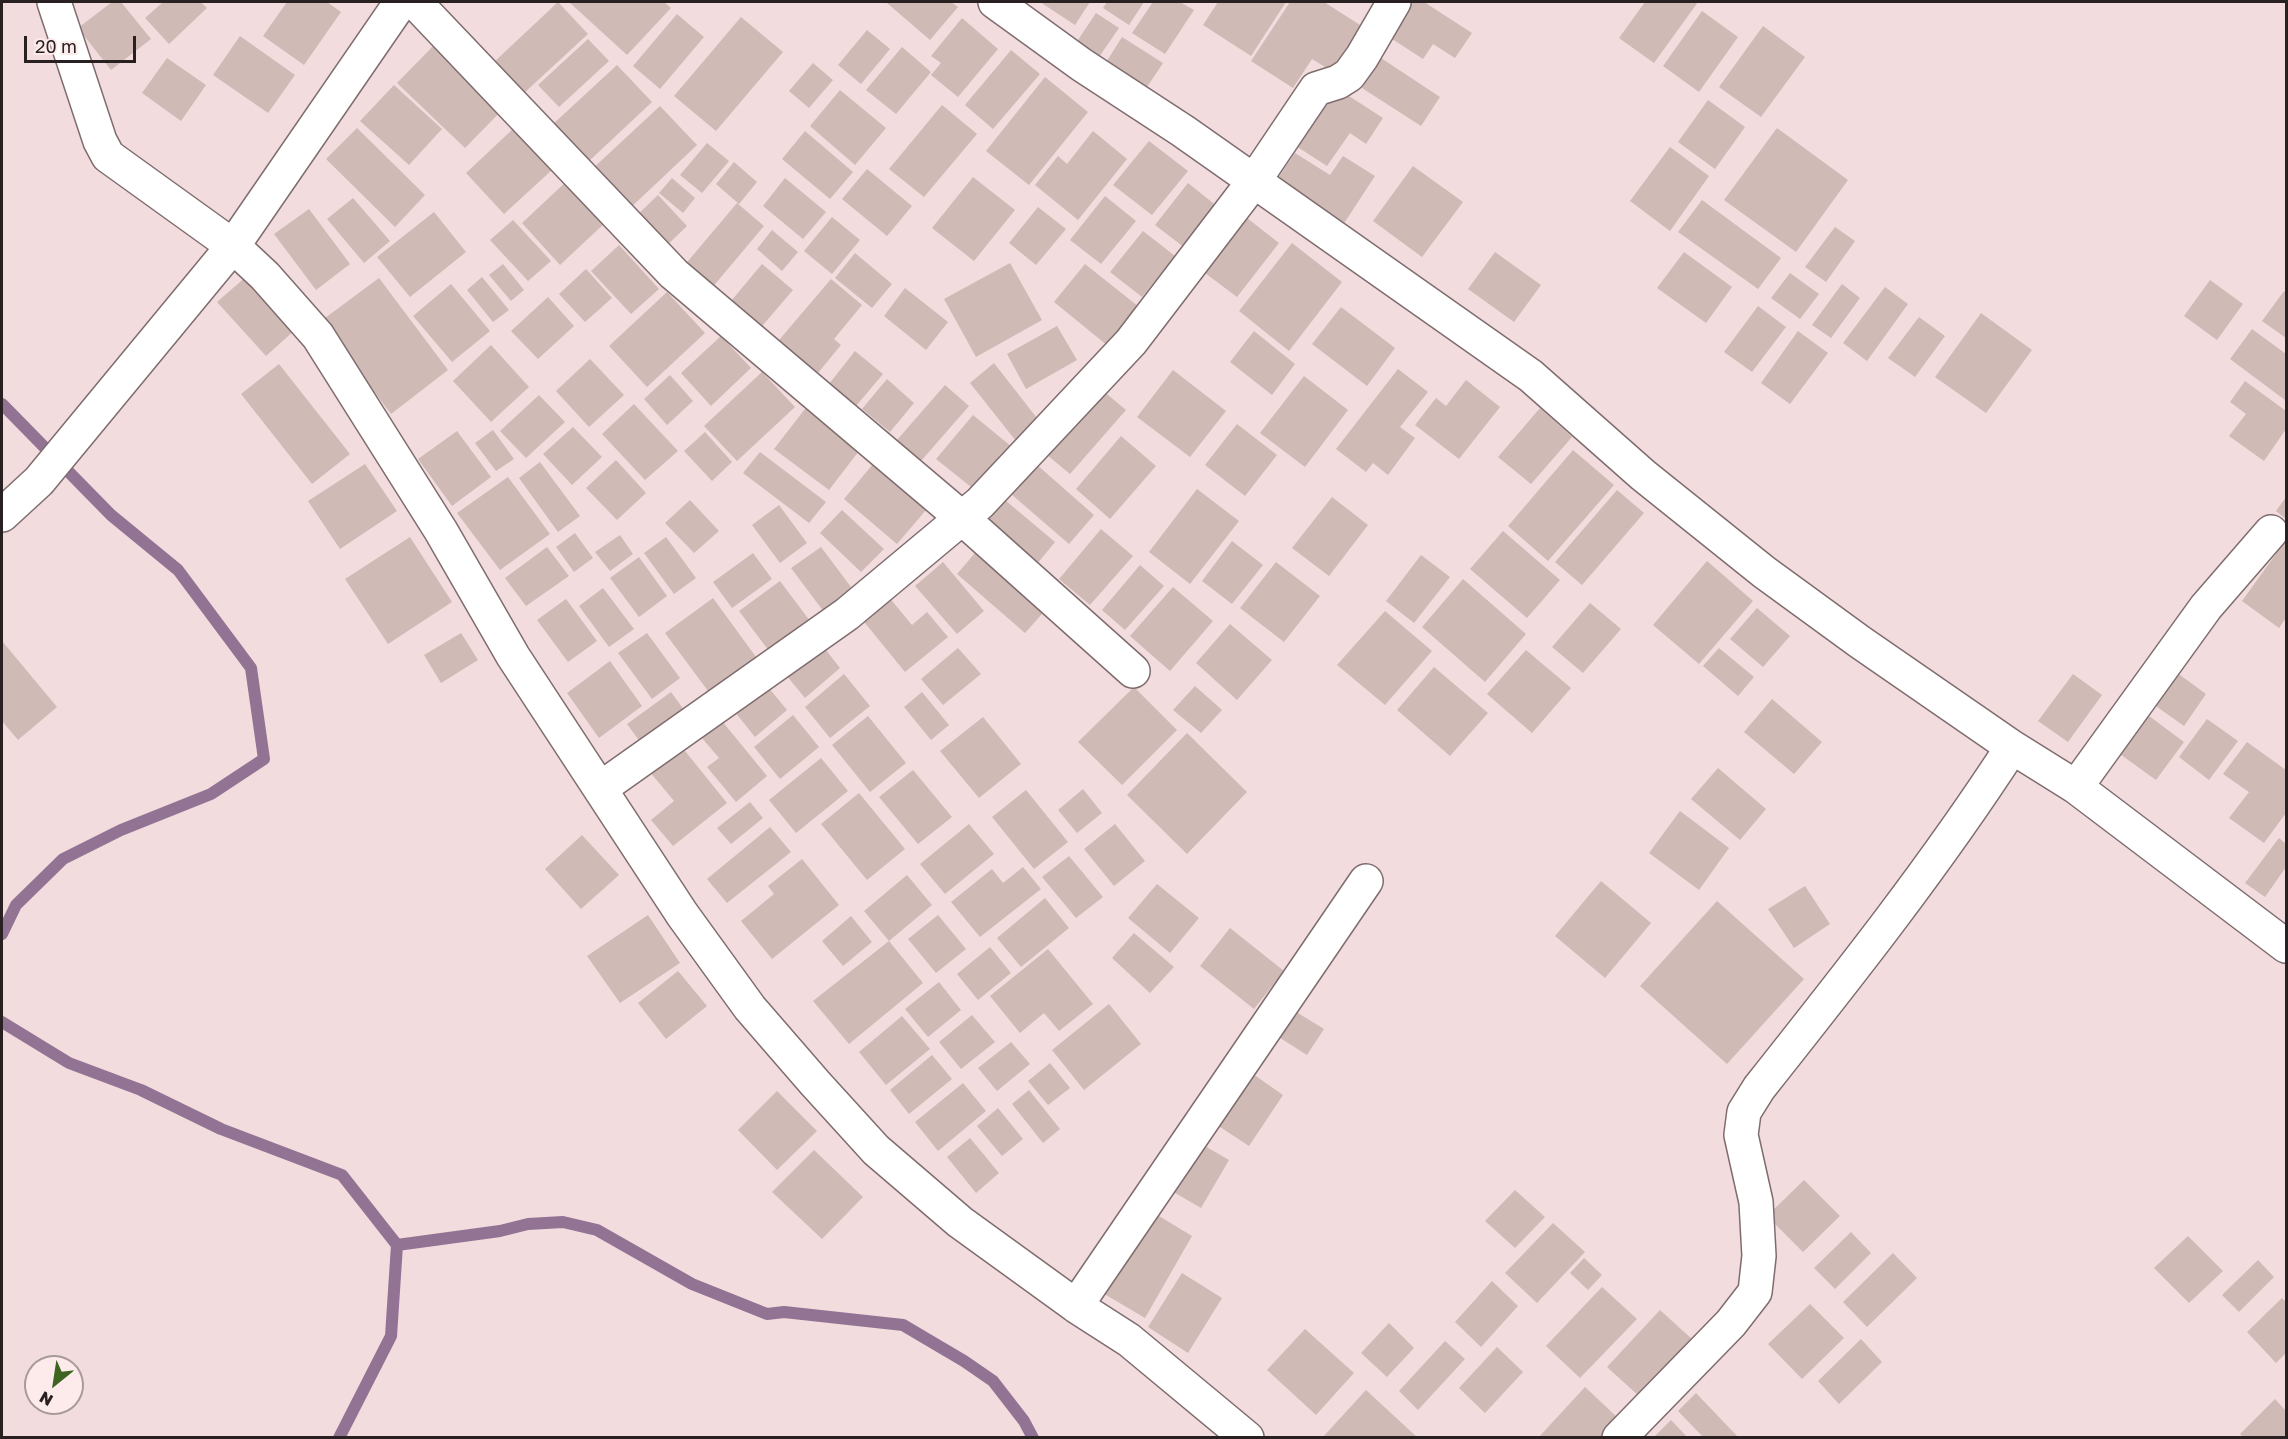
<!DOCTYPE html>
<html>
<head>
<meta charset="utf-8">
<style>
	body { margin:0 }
	#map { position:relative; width:2288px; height:1439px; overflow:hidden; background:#f2dcde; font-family:"Golos Text",sans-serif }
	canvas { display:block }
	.frame { position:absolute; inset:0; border:3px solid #282021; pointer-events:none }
	.north { position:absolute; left:24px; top:1355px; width:60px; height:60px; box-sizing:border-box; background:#fdebec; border:2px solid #a89a9b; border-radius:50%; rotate:210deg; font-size:16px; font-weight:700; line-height:24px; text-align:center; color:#282021 }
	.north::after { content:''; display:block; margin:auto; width:21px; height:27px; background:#3d6521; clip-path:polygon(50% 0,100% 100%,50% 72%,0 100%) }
	.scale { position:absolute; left:24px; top:36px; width:112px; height:27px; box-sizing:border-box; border:3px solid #282021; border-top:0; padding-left:8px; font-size:18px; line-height:21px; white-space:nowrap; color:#282021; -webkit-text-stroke:4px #fdebec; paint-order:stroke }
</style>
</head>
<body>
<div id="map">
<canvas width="2288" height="1439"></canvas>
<div class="frame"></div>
<div class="north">N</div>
<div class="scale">20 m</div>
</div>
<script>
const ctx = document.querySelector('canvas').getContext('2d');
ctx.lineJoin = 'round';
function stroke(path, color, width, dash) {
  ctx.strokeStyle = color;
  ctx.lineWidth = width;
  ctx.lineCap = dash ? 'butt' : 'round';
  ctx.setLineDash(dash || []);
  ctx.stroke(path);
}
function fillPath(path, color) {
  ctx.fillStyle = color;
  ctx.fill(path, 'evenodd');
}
stroke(new Path2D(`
	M2 404 111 515 178 570 251 668 264 759 211 794 121 830 63 859 16 905 2 934
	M2 1022 69 1063 141 1090 221 1129 342 1175 397 1245 391 1336 339 1438
	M397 1245 500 1231 528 1224 563 1222 597 1230 692 1284 767 1314 784 1312 903 1325 964 1361 993 1381 1024 1421 1033 1438`), '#927394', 12);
fillPath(new Path2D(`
	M112 2H121L151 39 111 70 78 28Z
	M163 2H201L207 8 169 44 145 18Z
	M287 2H327L341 12 304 65 263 36Z
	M558 2 588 34 523 94 493 63Z
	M569 2H664L671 8 627 55Z
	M888 2H951L958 7 930 40 887 3Z
	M1040 2H1090L1075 25Z
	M1107 2H1144L1129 25 1103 8Z
	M1153 2H1180L1194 10 1165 54 1132 33Z
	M1218 2H1286L1251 56 1203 25Z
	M1290 2H1324L1368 30 1338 75 1312 59 1293 88 1251 61Z
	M1409 2H1424L1472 33 1455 58 1433 44 1423 59 1386 35Z
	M1645 2H1698L1654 63 1619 38Z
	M1702 11 1738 37 1699 92 1663 66Z
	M1096 13 1119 28 1099 57 1076 43Z
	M677 14 704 37 660 89 633 66Z
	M741 17 783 52 716 131 674 96Z
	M962 18 998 49 958 97 931 75 941 63 931 56Z
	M1763 26 1805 57 1761 117 1719 87Z
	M867 30 890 49 861 84 838 65Z
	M240 36 295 75 268 113 213 75Z
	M1122 37 1163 63 1145 90 1105 64Z
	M440 39 508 104 465 148 397 83Z
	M588 39 609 61 559 107 538 85Z
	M902 47 931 72 896 114 866 90Z
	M1011 50 1040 74 993 129 965 105Z
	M167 58 206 85 181 121 142 93Z
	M1381 58 1440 97 1421 126 1362 88Z
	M813 63 833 80 809 108 789 91Z
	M617 65 652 102 587 163 552 125Z
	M1045 77 1088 112 1029 185 986 151Z
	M394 85 442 129 409 165 360 121Z
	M1332 85 1383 118 1366 144 1350 133 1327 166 1293 144Z
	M840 90 886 128 855 165 810 126Z
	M1708 100 1745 127 1715 169 1678 142Z
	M942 105 977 134 924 197 889 169Z
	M660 106 697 145 626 212 589 172Z
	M357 128 425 195 395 227 326 159Z
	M514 128 553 169 504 214 466 173Z
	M1777 128 1848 180 1796 252 1724 200Z
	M805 131 853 172 830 199 782 159Z
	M1093 131 1127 159 1078 220 1035 185 1058 156 1067 164Z
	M1149 141 1188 171 1152 215 1113 185Z
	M707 143 729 161 702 193 680 175Z
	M1670 147 1709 176 1670 231 1630 201Z
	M1295 153 1330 175 1343 156 1375 176 1339 231 1272 187Z
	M734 162 757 182 739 204 716 184Z
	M1413 166 1463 202 1422 257 1373 221Z
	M867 169 912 206 887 236 842 199Z
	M973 177 1015 210 974 261 932 228Z
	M672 178 695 198 683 213 659 193Z
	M785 178 826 212 803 239 763 206Z
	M569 179 607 221 560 265 522 223Z
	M1188 183 1218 207 1185 248 1155 225Z
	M658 195 687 226 661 251 632 220Z
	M1105 196 1136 221 1101 264 1070 240Z
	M353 198 390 241 364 263 327 219Z
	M1702 200 1781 258 1758 289 1678 232Z
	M737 203 764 226 711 289 683 267Z
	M1038 207 1066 229 1036 265 1009 243Z
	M309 209 350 264 316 290 274 234Z
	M434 212 466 252 410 297 377 257Z
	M832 217 860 240 832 274 804 251Z
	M1247 218 1279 243 1237 297 1205 273Z
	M513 220 551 261 528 281 490 240Z
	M1835 227 1855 241 1826 282 1805 267Z
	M772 230 798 252 782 271 757 249Z
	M1143 231 1175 256 1142 297 1110 272Z
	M1292 243 1342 282 1289 351 1239 311Z
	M619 245 659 289 631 314 591 271Z
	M1495 252 1541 285 1514 322 1468 289Z
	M1684 252 1732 287 1706 323 1657 288Z
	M855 253 892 284 872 308 835 278Z
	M1010 263 1042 320 976 357 944 299Z
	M503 264 524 290 511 301 489 275Z
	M762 264 793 290 757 332 726 307Z
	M1085 264 1139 307 1108 346 1054 302Z
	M586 269 612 298 585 322 559 294Z
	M1790 273 1819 294 1800 319 1771 298Z
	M248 275 296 329 266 356 217 302Z
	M482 277 509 310 493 322 467 290Z
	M379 278 448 370 391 414 321 321Z
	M831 279 862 305 834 339 841 345 813 379 774 346Z
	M2210 280 2243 304 2217 340 2184 316Z
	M451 284 490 331 452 362 413 316Z
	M1842 284 1860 298 1831 338 1812 325Z
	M1885 287 1908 304 1867 361 1843 343Z
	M905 288 948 322 926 350 884 316Z
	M2284 291 2286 293V338L2262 321Z
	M667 292 705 333 647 387 609 346Z
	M548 297 574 326 538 359 511 331Z
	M1758 306 1786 327 1752 372 1724 352Z
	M1341 307 1395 348 1367 386 1312 344Z
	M1981 313 2032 350 1986 413 1935 377Z
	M1919 317 1945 336 1915 377 1888 358Z
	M1057 326 1077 360 1026 389 1007 354Z
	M2252 329 2286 354 2285 400 2230 359Z
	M1254 331 1295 364 1272 395 1230 362Z
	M1798 331 1828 353 1790 404 1761 383Z
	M721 336 751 368 711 406 681 373Z
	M491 345 529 387 491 422 453 381Z
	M855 351 883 374 856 406 829 384Z
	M590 359 624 395 589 427 556 391Z
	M994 363 1040 422 1016 441 970 383Z
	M279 364 350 454 312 484 241 394Z
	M1398 369 1428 392 1400 427 1415 438 1388 475 1373 463 1366 472 1336 449Z
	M1173 370 1226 411 1190 457 1137 417Z
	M762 372 795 407 737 461 704 426Z
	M670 375 693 401 667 425 644 399Z
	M1304 376 1348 410 1305 467 1260 433Z
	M887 379 914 403 890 432 862 409Z
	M1466 380 1500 407 1459 459 1415 425 1436 398 1446 406Z
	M2245 381 2286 411V429L2264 461 2229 436 2246 414 2230 402Z
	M945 385 969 406 921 461 897 440Z
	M1096 385 1126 410 1070 474 1041 450Z
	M539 395 565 422 526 458 500 431Z
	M634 404 678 451 645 480 602 434Z
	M808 405 862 447 829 490 774 449Z
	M1540 408 1572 437 1531 484 1498 457Z
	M973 415 1012 447 976 491 936 459Z
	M1237 424 1277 455 1245 496 1205 465Z
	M573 427 602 457 572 485 543 454Z
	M493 430 514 459 496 471 475 443Z
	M457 431 491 477 452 506 418 459Z
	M705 432 732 462 712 481 684 451Z
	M1121 436 1156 466 1110 519 1076 489Z
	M1573 450 1614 485 1548 561 1508 526Z
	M760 452 826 502 809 523 743 473Z
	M878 458 932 503 897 544 844 499Z
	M616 460 646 493 617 520 586 488Z
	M540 462 580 516 558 532 519 478Z
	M365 464 397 511 340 549 308 501Z
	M1036 464 1094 515 1069 544 1011 494Z
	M508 477 550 534 500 570 457 513Z
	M1197 489 1239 521 1190 584 1149 552Z
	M1617 490 1644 513 1582 585 1555 562Z
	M1332 497 1368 525 1329 576 1292 548Z
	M2286 497V519L2276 511Z
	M690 500 719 531 694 553 665 523Z
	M1005 500 1055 542 1032 570 982 527Z
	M779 505 807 543 780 563 752 525Z
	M842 510 884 549 861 572 820 533Z
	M1101 529 1133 556 1090 605 1059 579Z
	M1503 531 1560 580 1527 618 1470 569Z
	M575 533 593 558 574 572 556 547Z
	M620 535 633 554 610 571 595 552Z
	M410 537 452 602 388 644 345 579Z
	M666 537 696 578 674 594 644 553Z
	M2286 540V618L2279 628 2242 601Z
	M1232 541 1263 565 1232 604 1202 581Z
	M981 546 1050 605 1025 633 957 574Z
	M547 547 569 576 526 606 505 578Z
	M821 547 854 591 824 612 791 568Z
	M753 553 772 579 732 608 713 582Z
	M1421 555 1450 577 1414 623 1386 601Z
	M639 557 667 596 639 617 610 578Z
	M1707 561 1753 601 1699 664 1653 625Z
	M943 562 984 611 957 634 915 586Z
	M1276 562 1320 596 1284 642 1240 608Z
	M1140 565 1164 586 1125 630 1102 610Z
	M1463 579 1526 634 1485 682 1422 627Z
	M780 581 810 621 769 651 739 611Z
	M1173 587 1213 621 1170 671 1130 636Z
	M603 588 634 629 609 647 579 606Z
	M888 596 912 625 927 612 948 637 905 672 861 618Z
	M713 598 756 657 708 691 665 633Z
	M566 599 597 641 568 662 537 620Z
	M1590 603 1621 629 1583 673 1552 647Z
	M1757 608 1790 636 1763 667 1730 639Z
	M1385 611 1432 651 1385 705 1337 665Z
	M1230 624 1272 660 1237 700 1196 663Z
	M461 633 478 660 441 683 424 655Z
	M647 633 680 678 652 699 618 653Z
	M2 641 57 707 18 740 2 721Z
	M822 645 840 668 805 698 786 675Z
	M958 648 981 674 943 705 921 679Z
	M1719 648 1754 677 1738 696 1703 666Z
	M1526 650 1571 688 1532 733 1487 694Z
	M610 661 642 706 599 738 567 693Z
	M1434 667 1488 713 1450 756 1397 710Z
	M2176 672 2206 694 2184 726 2153 704Z
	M844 674 870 706 830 738 805 707Z
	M2073 674 2102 695 2068 742 2038 721Z
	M763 681 787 710 755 737 731 707Z
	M1195 686 1222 710 1201 733 1173 710Z
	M1134 687 1177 730 1122 785 1078 742Z
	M671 692 690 718 646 750 627 724Z
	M922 692 949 725 931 740 904 707Z
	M1772 699 1822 742 1794 774 1744 732Z
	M2145 713 2184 742 2156 780 2117 752Z
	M793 715 819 747 780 779 754 747Z
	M868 716 906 763 870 792 832 745Z
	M983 717 1021 764 979 798 940 751Z
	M2207 719 2238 741 2209 780 2179 757Z
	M722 721 767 776 736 802 707 767 719 758 702 738Z
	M1187 733 1247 792 1187 854 1127 795Z
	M2247 742 2286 770V813L2264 843 2229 818 2249 792 2223 774Z
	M681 746 727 803 673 846 651 820 674 801 650 772Z
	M821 758 848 791 796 833 769 800Z
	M1718 768 1766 809 1740 840 1691 799Z
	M913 770 952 817 918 844 879 797Z
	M1083 789 1102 813 1077 833 1058 810Z
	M1026 790 1068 842 1034 869 992 817Z
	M859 793 905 849 867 880 821 824Z
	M750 802 763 818 731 844 717 828Z
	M1680 811 1729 848 1699 890 1649 853Z
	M969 824 994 854 945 894 920 864Z
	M1115 824 1145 861 1114 886 1084 849Z
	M770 827 791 852 727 903 707 879Z
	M582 835 619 875 581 909 545 869Z
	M2279 838 2286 844V867L2265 897 2245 883Z
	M1069 856 1103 897 1076 918 1042 877Z
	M802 859 839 905 772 959 741 921 774 894 768 886Z
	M1023 867 1041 889 980 937 951 902 992 869 1003 883Z
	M907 875 932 905 889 941 864 911Z
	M1601 881 1651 923 1605 978 1555 936Z
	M1157 884 1199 918 1170 953 1128 918Z
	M1805 886 1830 924 1794 948 1768 909Z
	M1045 898 1069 928 1021 967 997 938Z
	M1717 901 1804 979 1727 1064 1640 986Z
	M648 915 680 963 620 1003 587 956Z
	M938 915 966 949 936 973 908 939Z
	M851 916 872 942 843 966 822 941Z
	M1230 928 1284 971 1254 1009 1200 966Z
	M1134 933 1174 967 1150 993 1112 958Z
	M889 941 923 983 849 1044 813 1001Z
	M990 947 1011 973 978 1000 957 974Z
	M1048 949 1093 1004 1059 1031 1044 1013 1020 1033 990 996Z
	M678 971 707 1006 666 1039 638 1003Z
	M939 982 961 1010 928 1037 905 1009Z
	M1109 1004 1141 1044 1084 1090 1052 1050Z
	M1293 1010 1324 1029 1307 1055 1277 1036Z
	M972 1015 995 1042 961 1069 939 1042Z
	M902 1016 930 1049 886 1085 859 1052Z
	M1011 1042 1030 1064 997 1091 978 1068Z
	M932 1055 952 1079 909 1114 890 1090Z
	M1050 1063 1070 1088 1048 1105 1028 1081Z
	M1243 1067 1283 1095 1249 1146 1208 1119Z
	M963 1083 986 1111 938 1151 915 1122Z
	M1029 1090 1060 1129 1043 1143 1012 1104Z
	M777 1091 817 1131 777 1170 738 1130Z
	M998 1108 1023 1139 1002 1156 977 1126Z
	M970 1138 999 1173 976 1193 947 1157Z
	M1191 1138 1229 1160 1201 1208 1163 1186Z
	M814 1150 863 1197 822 1239 772 1192Z
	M1804 1180 1840 1216 1803 1252 1767 1216Z
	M1515 1190 1545 1217 1515 1248 1485 1221Z
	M1149 1210 1192 1236 1145 1318 1101 1292Z
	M1553 1223 1585 1252 1537 1303 1505 1273Z
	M1851 1232 1871 1253 1835 1289 1814 1268Z
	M2188 1236 2223 1271 2189 1303 2154 1268Z
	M1893 1253 1917 1278 1867 1327 1843 1302Z
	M1584 1258 1602 1275 1588 1290 1570 1273Z
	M2258 1260 2274 1277 2239 1312 2222 1295Z
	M1182 1273 1222 1298 1188 1353 1148 1327Z
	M1492 1281 1518 1306 1481 1347 1455 1322Z
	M1602 1287 1637 1319 1580 1378 1546 1346Z
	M2282 1298 2286 1302V1353L2276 1363 2247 1332Z
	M1810 1304 1844 1338 1802 1379 1768 1344Z
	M1660 1310 1693 1340 1640 1397 1607 1367Z
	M1389 1323 1414 1348 1387 1377 1361 1353Z
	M1305 1329 1354 1373 1316 1415 1267 1370Z
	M1861 1339 1882 1362 1839 1404 1818 1381Z
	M1445 1341 1465 1359 1418 1410 1399 1391Z
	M1497 1347 1523 1372 1485 1413 1459 1388Z
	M1585 1387 1618 1418 1599 1438H1538Z
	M1366 1390 1418 1438H1322Z
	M1696 1393 1739 1438H1704L1678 1411Z
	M2275 1399 2286 1411V1438H2244L2240 1434Z
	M1671 1420 1688 1438H1653Z`), '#cfbab5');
const street = new Path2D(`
	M54 2 100 141 108 156 233 246 265 276 318 336 441 531 513 656 682 914 750 1008 815 1083 876 1150 960 1222 1076 1306 1129 1340 1247 1438
	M415 2 674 274 962 518 1133 671
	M995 2 1082 65 1183 131 1531 376 1643 475 1764 572 1860 642 2012 747
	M2 515 39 481 233 246 401 2
	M2076 787 2206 607 2271 532
	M601 788 847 614 980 503 1131 342 1254 181 1316 89 1338 82 1349 75 1362 57 1394 2
	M1076 1306 1366 881
	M1619 1438 1731 1323 1755 1292 1759 1256 1756 1202 1741 1135 1744 1112 1759 1088C1847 977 1935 866 2012 747L2076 787 2286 946`);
stroke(street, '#7f6c6e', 36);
stroke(street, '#fff', 33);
</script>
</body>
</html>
